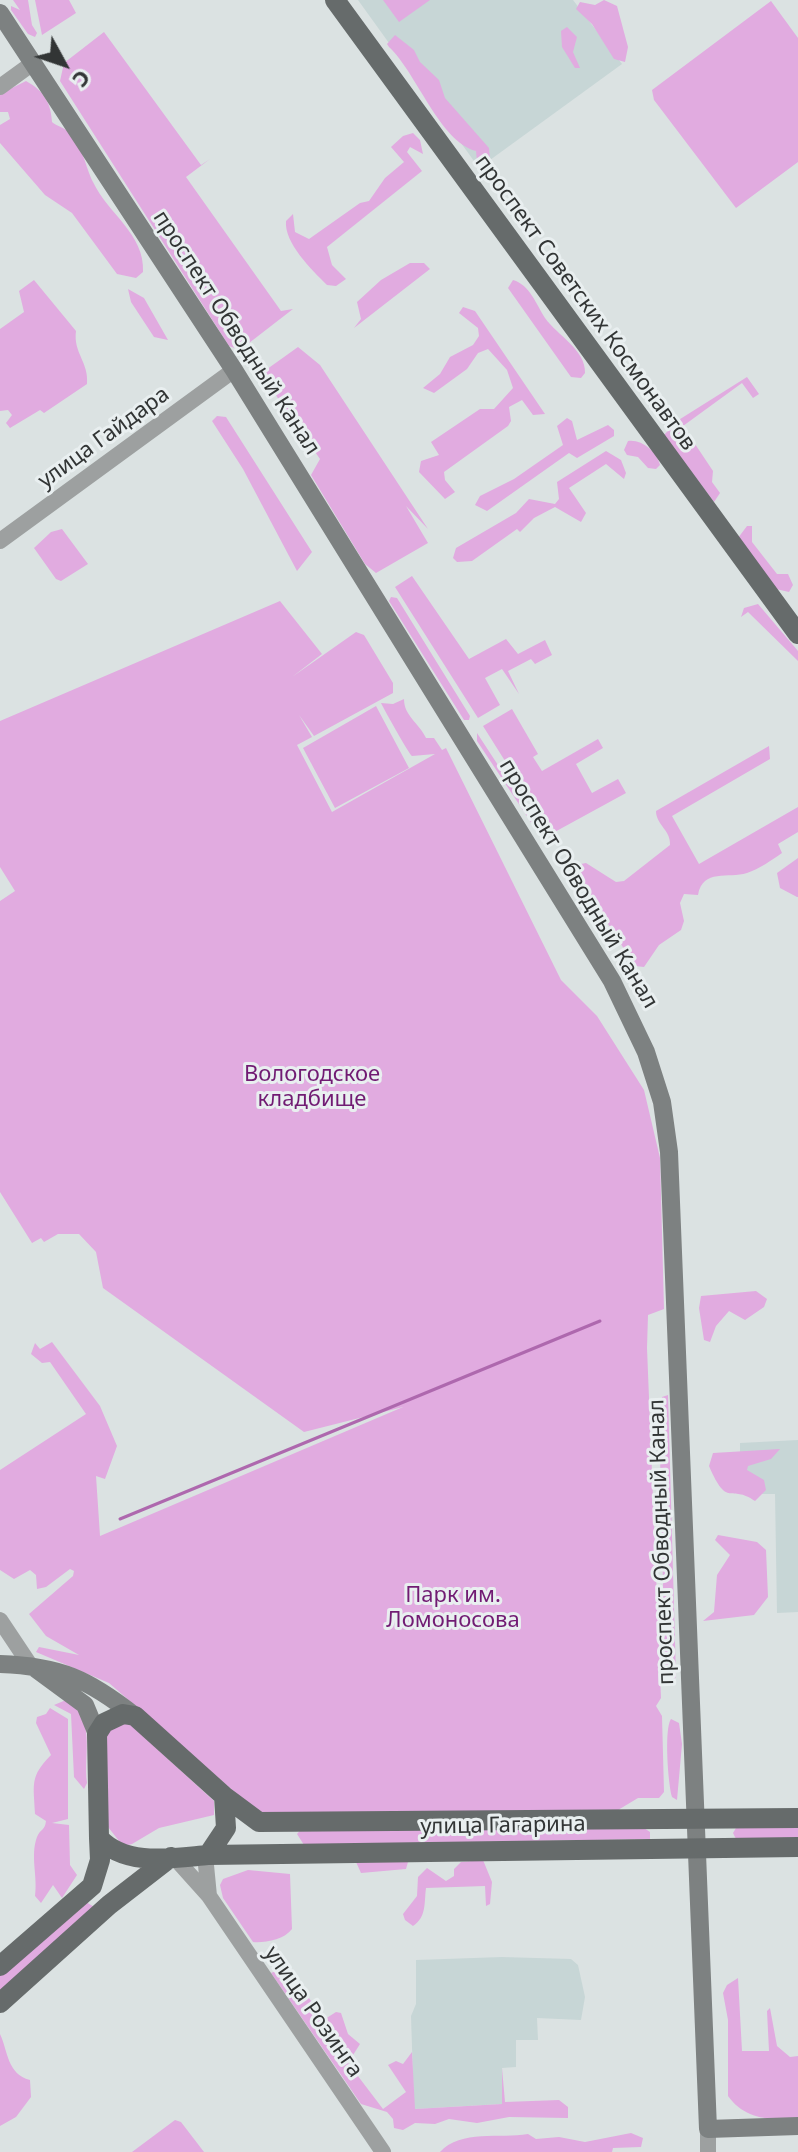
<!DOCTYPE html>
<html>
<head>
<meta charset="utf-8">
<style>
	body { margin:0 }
	#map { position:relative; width:798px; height:2152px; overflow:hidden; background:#dbe2e2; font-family:"Noto Sans",sans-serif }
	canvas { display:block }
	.north { position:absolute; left:24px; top:24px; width:80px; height:80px; -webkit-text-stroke:6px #e9eff0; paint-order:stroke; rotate:130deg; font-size:22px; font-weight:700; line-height:32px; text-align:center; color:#323535 }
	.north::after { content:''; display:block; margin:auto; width:28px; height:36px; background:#323535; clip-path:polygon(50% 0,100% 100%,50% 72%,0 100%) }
</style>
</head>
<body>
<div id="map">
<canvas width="798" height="2152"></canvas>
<div class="north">С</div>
</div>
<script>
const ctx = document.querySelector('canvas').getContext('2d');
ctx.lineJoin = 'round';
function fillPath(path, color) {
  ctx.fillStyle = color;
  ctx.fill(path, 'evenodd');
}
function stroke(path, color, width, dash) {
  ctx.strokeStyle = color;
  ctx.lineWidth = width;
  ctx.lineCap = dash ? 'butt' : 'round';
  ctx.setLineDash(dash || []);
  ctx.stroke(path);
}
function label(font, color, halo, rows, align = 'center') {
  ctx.font = font + ' "Noto Sans",sans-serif';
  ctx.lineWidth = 6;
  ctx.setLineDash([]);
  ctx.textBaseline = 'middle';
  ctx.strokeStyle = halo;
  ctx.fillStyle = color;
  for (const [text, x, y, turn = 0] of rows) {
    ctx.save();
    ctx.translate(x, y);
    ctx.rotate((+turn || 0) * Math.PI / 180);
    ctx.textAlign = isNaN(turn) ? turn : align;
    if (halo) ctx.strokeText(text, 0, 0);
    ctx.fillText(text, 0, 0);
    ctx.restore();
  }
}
fillPath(new Path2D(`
	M358 0H573L622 64 479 168Z
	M798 1440V1612L777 1613 775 1494H740V1443Z
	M502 1957 571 1959 578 1965 585 1997 581 2020 537 2018 538 2040H516V2067L502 2068V2104L414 2109 411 2016 416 2004V1960Z`), '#c7d6d6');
fillPath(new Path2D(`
	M13 0H28L32 25 37 33 35 37 28 34 11 10V6L20 10Z
	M35 0H69L76 13 42 35Z
	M383 0H430L399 22Z
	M604 0 617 6 628 47 625 62 614 59 592 24 576 9 580 2 595 5Z
	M771 1 798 38V162L736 208 654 100 652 90Z
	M567 27 577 37 573 52 580 68H575L562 47 561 31Z
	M104 32 201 165 210 159 186 177 281 311 293 309 240 350 229 346 60 81 64 63Z
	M395 35 414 50 420 62 439 80 445 98 489 148 490 159 485 165 477 162 476 151C439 141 417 73 389 47L387 44Z
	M26 81C44 91 51 103 52 122 58 127 64 127 68 132 83 145 85 166 93 182 108 214 145 234 143 272L136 278 117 274 72 213 45 195 0 143V125L10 119 8 112H0V94Z
	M413 133 420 140 423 154 410 147 407 152 422 171 327 247 332 265 346 279 336 286 327 285C312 270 284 243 286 221L293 214 295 232 309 239 360 203 369 201 385 178 404 162 391 147 403 136Z
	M410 263H424L430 269 354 328 361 319 357 302 381 280Z
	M34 280 76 331C73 353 89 362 87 384L44 413 40 410 10 428 6 423 12 415 8 410 0 411V329L24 312 19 291Z
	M513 280C530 285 536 304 545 318 557 335 586 350 585 373L581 378 571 377 508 288Z
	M128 289 144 298 168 340 154 337 131 302Z
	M463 307 475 311 545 414 533 415 522 400 509 407 511 421 508 426 444 472 445 480 455 492 445 499 419 472 421 461 439 455 431 442 480 409H494L513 388 507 370 488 349 478 353 467 369 434 393 423 388 440 374 450 357 473 345 479 336 478 328 459 313Z
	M298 347 320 365 428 529 406 506 428 543 376 573 365 564 311 475 320 459 264 378 263 372Z
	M747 377 759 394 753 398 742 383 683 426 713 471 712 482 720 493 714 502 664 435 677 421Z
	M217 416 226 417 312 552 297 571 243 469 212 421Z
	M567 418 572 421 577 440 608 425 614 430V436L577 458 569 453 487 511 475 505 480 496 514 479 563 445 557 426Z
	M628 441C642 439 657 452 660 465L656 469 648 468 638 457 627 455 624 450Z
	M606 451 621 460 626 473 624 479 606 464 569 488 586 513 581 522 555 507 534 518 520 532 517 529 472 561 457 562 453 558 456 548 516 513 529 499 555 504 559 499 557 482Z
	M747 526H752V542L777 574H788L793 585 789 592 776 589 738 538Z
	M62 529 88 564 61 581 56 579 34 548 51 532Z
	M412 576 469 659 506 639 518 654 545 640 552 655 535 664 531 659 508 671 519 694 502 669 485 678 500 705 478 718 395 587Z
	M391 597 397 598 470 716 469 720H464L389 601Z
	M280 601 322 654 292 677 356 632 364 635 393 683V693L314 736 299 715 312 737 297 745 332 812 435 754 412 756C409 754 385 711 381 703L393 704 404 699C404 716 419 723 426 738H434L442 750 446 748 561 980 597 1016 644 1090 660 1158 664 1309 648 1315 647 1348 661 1698 656 1706 662 1716 664 1792 659 1798H638L618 1810 266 1815 253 1808 109 1683 36 1652 39 1647 79 1655 46 1636 29 1614 73 1576 74 1571 70 1569 46 1587 37 1589 36 1575 30 1570 14 1579 0 1570V1470L86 1414 50 1362 42 1363 31 1354 35 1343 40 1349 52 1342 100 1406 117 1446 105 1479 96 1476 100 1536 403 1407 304 1432 103 1288 96 1252 79 1234H58L44 1242 41 1238 32 1243 0 1192V901L15 891 0 867V721Z
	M758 604 798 651V661L748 612 741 617 744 608Z
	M376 706 409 768 335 808 303 748Z
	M512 709 538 754 533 757 542 771 598 739 603 748 576 764 592 793 618 779 626 793 551 834 483 726Z
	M477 733 547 840 546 845 477 741Z
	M769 746 770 759 672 816 699 864 798 807V832L778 844 782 853C772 860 759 869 747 873 728 879 703 868 698 895L684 894 680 903 684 921 681 930 659 945 644 967 635 966 571 866 586 863 616 882 624 881 670 845C671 830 656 825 656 811Z
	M798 858V897H797L780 888 777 873Z
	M756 1291 767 1299 764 1307 745 1320 729 1311 716 1326 710 1342 704 1340 699 1308 701 1296Z
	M668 1395 676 1677 671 1683 665 1673 659 1411 662 1397Z
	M780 1449 771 1459 748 1466 747 1470 764 1480 766 1490 755 1501C730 1483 728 1510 709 1466L713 1453Z
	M718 1535 757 1542 766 1550 768 1597 754 1615 703 1621 714 1612 717 1575 730 1555 715 1540Z
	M66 1700C97 1718 83 1754 87 1783L84 1789 74 1777 71 1714 54 1705Z
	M50 1708 68 1719V1819L52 1823 69 1825 70 1865 77 1875 62 1898 53 1885 41 1903 35 1896C38 1877 30 1856 37 1837 40 1829 45 1831 46 1821L35 1814C34 1785 29 1777 51 1755L36 1723 37 1717 46 1714Z
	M671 1719 679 1723 682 1744 677 1800 672 1797C668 1784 664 1728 671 1719Z
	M119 1722 131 1725 214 1801V1815L159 1828 132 1844 123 1846 108 1827 105 1740 110 1726Z
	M798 1824V1840L736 1839 733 1833 736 1828Z
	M303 1827 644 1828 650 1832V1839L304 1845 297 1834Z
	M483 1860 492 1882 490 1904 486 1906 485 1886 426 1888C424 1902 427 1917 413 1926L405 1920 403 1914 417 1896 418 1877 427 1868 446 1881 454 1876V1869L461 1862Z
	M356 1862H408L406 1869 361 1873Z
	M248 1870 290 1874 292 1929C284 1940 264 1943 253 1942L223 1898 220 1885 223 1879Z
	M86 1902 96 1908 0 1996V1976Z
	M285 1967 325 2019 336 2012 341 2013 348 2034 360 2044 348 2063 383 2109 406 2092 388 2065 396 2061 403 2064 412 2052 415 2109 502 2104V2068L505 2102 559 2100 568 2107V2118L509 2117 477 2123 449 2119 435 2124 415 2123 403 2130 394 2128 393 2119 387 2112 361 2104 271 1973Z
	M738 1978 742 2051H769L767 2011 770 2008 777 2046 790 2057 798 2056V2117C773 2122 744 2119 728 2096V2020L723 1993 727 1985Z
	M0 2034C8 2051 7 2074 30 2080L31 2097 16 2117 0 2126Z
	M175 2120 181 2122 204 2152H132Z
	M631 2133 643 2138 641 2147 613 2148 612 2152H440C461 2129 500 2139 528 2134L536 2139 559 2137 585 2142Z`), '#e1abe0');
stroke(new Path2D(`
	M120 1519 600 1321`), '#ae68ae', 3);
stroke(new Path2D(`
	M0 87 33 63
	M0 541 234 370
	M0 1620 30 1665
	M205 1855 209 1896
	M174 1857 209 1896 383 2152
	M708 2129V2152`), '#9da0a0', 16);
stroke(new Path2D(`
	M0 13 234 370 612 981 646 1052 662 1102 669 1152 708 2129 798 2126
	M0 1664C60 1666 88 1679 135 1716
	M36 1669 85 1705 97 1734`), '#7d8181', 18);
stroke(new Path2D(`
	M335 0 798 634
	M123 1714 135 1716 224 1796 226 1828 208 1855C173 1858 125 1867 99 1838L97 1734 104 1723Z
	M224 1796 259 1822 798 1818
	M208 1855 798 1847
	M0 1966 92 1886 100 1860 99 1838
	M0 2003 109 1905 171 1857`), '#666b6b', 20);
label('22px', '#323535', '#e9eff0', [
	["проспект Советских Космонавтов",585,303,54],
	["проспект Обводный Канал",236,333,57],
	["улица Гайдара",104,438,-36],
	["проспект Обводный Канал",578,884,59],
	["проспект Обводный Канал",662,1542,-92],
	["улица Гагарина",503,1826,-1],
	["улица Розинга",313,2012,55]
]);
label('22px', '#711b73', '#e9eff0', [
	["Вологодское",312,1075],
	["кладбище",312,1100],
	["Парк им.",453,1596],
	["Ломоносова",453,1621]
]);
</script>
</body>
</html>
